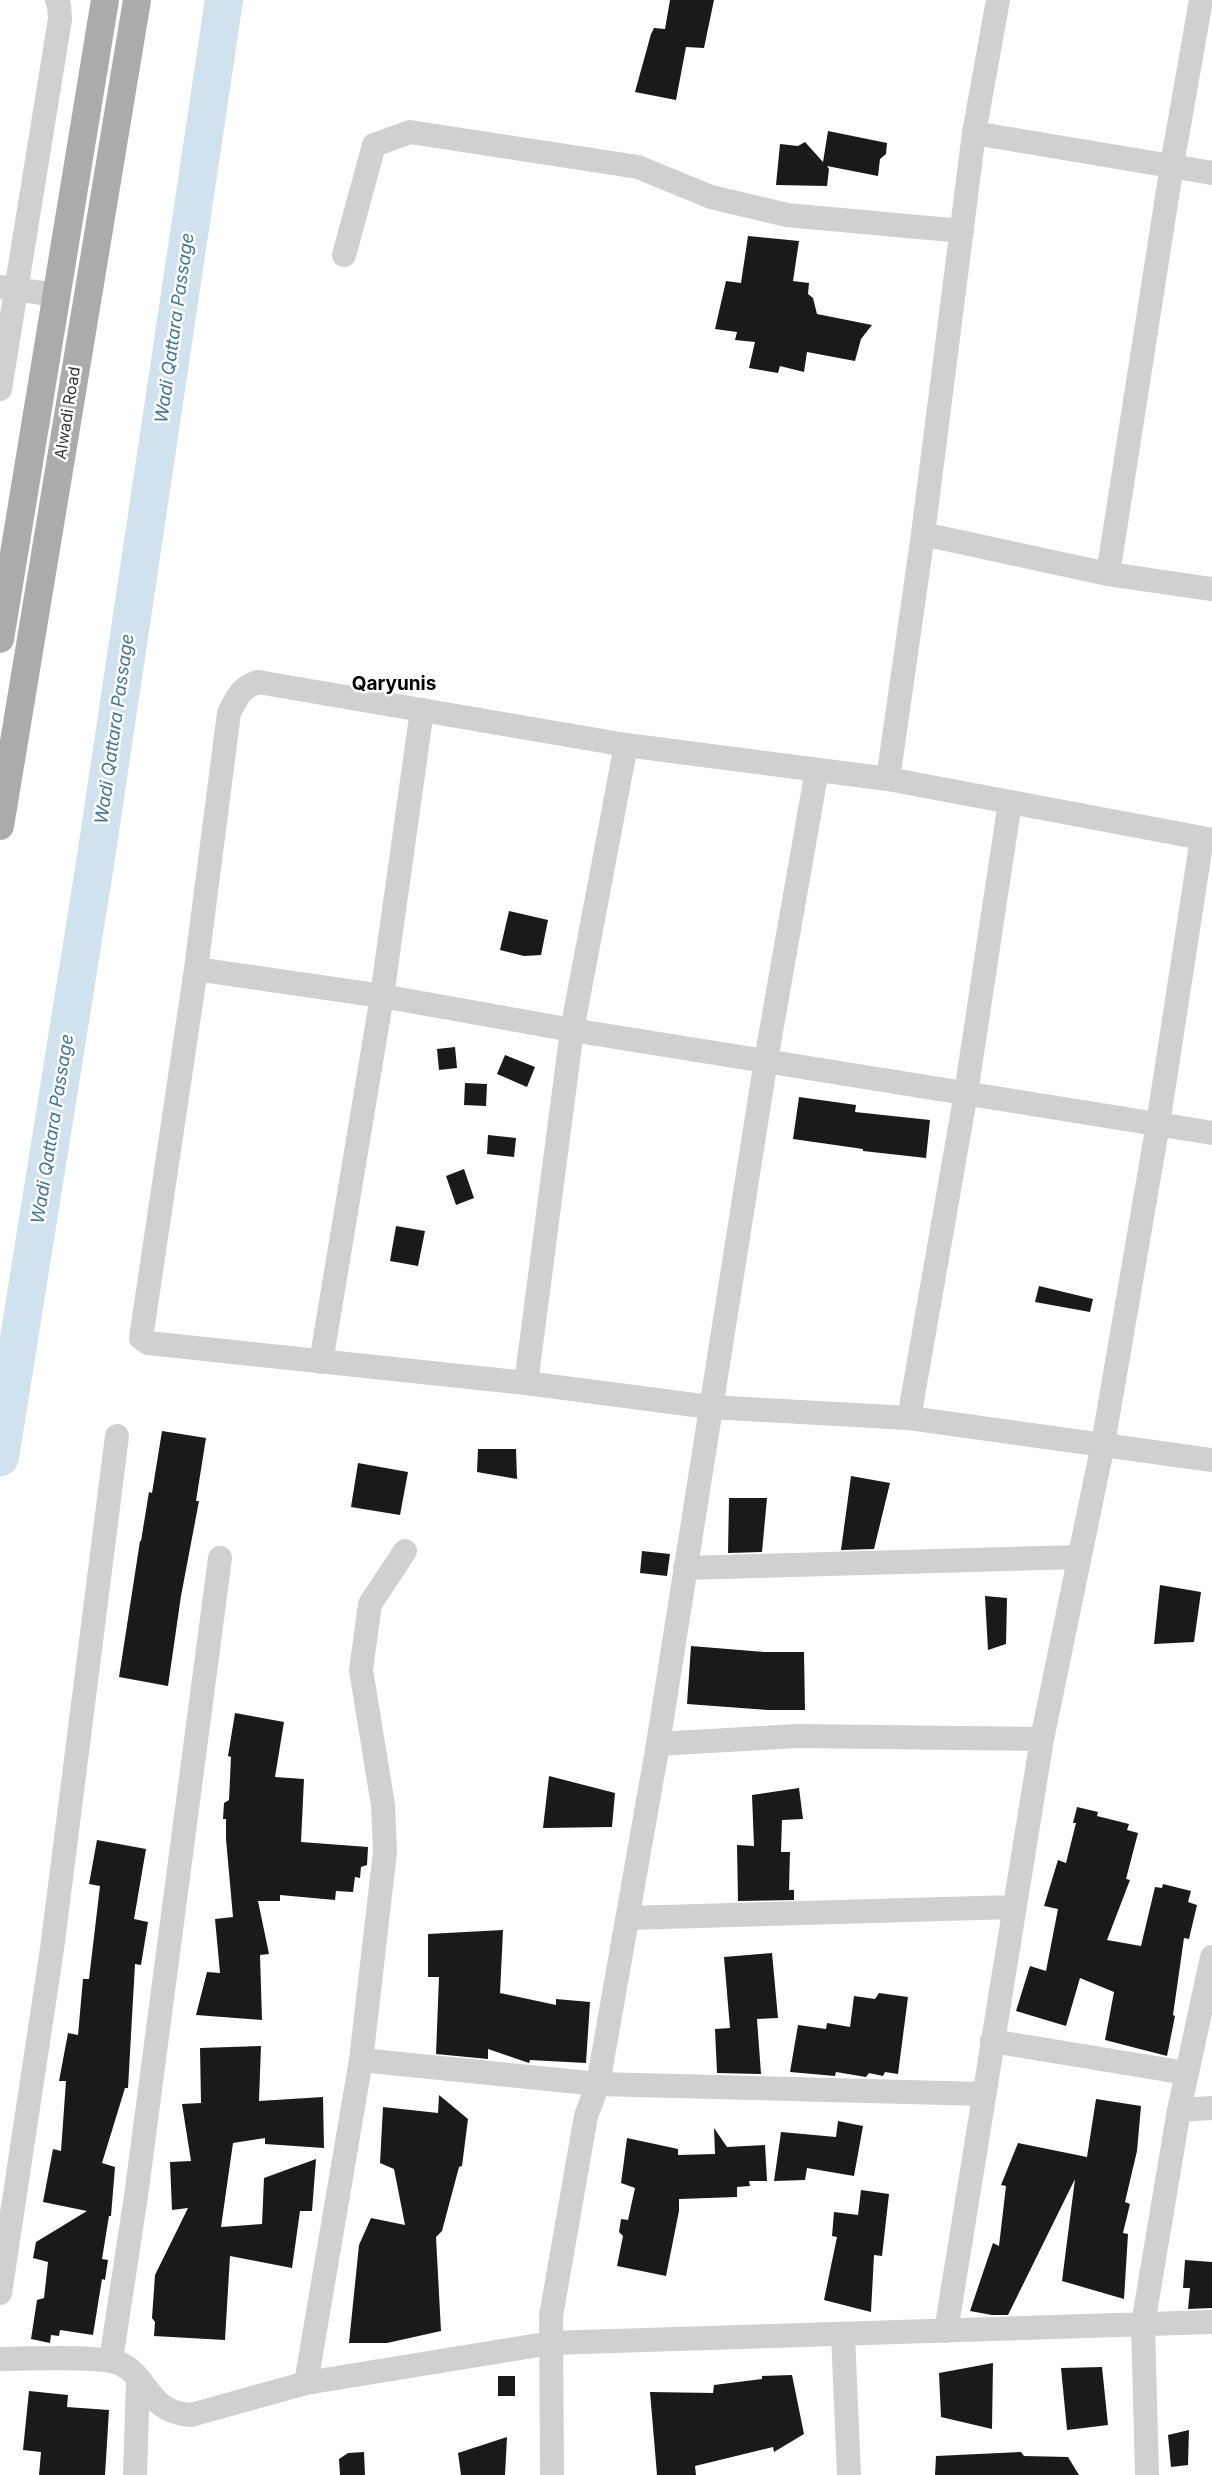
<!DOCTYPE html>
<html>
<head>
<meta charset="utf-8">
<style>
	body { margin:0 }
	canvas { display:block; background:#fff }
</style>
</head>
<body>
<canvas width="1212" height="2475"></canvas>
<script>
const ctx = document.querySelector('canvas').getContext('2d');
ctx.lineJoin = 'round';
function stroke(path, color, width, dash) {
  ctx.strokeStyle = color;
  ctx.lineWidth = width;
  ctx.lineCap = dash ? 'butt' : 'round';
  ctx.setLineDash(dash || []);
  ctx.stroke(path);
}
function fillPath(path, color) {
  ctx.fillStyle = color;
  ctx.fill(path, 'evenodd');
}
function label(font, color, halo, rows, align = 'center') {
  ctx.font = font + ' Inter,sans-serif';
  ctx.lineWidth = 5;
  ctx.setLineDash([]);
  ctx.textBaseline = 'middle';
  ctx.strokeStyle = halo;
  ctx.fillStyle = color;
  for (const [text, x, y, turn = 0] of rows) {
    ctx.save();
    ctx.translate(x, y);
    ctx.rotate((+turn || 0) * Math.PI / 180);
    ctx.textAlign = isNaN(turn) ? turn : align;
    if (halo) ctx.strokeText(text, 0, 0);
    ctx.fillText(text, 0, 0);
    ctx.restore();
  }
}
stroke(new Path2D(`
	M0 1457 95 864 224 0`), '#cfe2ee', 38);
fillPath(new Path2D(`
	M670 0H714L704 48 686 47 676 100 635 92 651 34 654 28 665 29Z
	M828 131 887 143 886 154 880 159 878 176 827 166 829 169 827 186 776 185 780 144 798 146 805 142 823 162Z
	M748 236 799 241 793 281 809 283 808 294 813 298 817 314 872 325 861 339 855 361 807 352 804 372 780 366 778 373 749 368 755 342 735 340 737 332 715 329 726 281 741 283Z
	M509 911 548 920 541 955 524 956 500 950Z
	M455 1047 457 1068 439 1070 437 1049Z
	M505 1055 535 1067 527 1087 497 1074Z
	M465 1083 487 1084 486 1106 464 1105Z
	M799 1097 856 1105 855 1112 930 1120 926 1158 863 1151V1149L793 1139Z
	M488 1135 516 1138 514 1157 487 1154Z
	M464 1169 474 1198 456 1205 446 1176Z
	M396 1226 425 1231 418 1266 390 1261Z
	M1039 1286 1093 1299 1090 1312 1035 1302Z
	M162 1431 206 1438 196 1501H199L181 1596 168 1686 119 1677 140 1541H141L149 1492 152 1493Z
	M478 1449H516L517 1479 477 1472Z
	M358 1463 408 1472 400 1515 351 1507Z
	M851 1476 890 1483 874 1549 841 1550Z
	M729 1498H767L762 1552 728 1553Z
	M642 1551 670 1554 667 1576 640 1573Z
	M1160 1585 1201 1592 1194 1642 1154 1644Z
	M985 1596 1007 1598 1006 1644 988 1650Z
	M691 1646 764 1652H804L805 1710H768L687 1704Z
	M235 1713 284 1722 275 1777 304 1779 301 1842 368 1847 367 1865 361 1867 360 1878 355 1877 353 1892 336 1891 335 1900 280 1895V1901H258L269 1954 260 1955 262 2020 196 2015 207 1972 220 1973 215 1919 233 1917 226 1839V1819H223L224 1803 229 1800 231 1757 228 1756Z
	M549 1776 615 1793 612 1827 543 1828Z
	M799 1788 803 1819 782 1820 781 1852H790L789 1890H794V1900L738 1901 737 1845 754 1846 752 1795Z
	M1077 1807 1098 1812 1097 1816 1129 1824 1127 1830 1138 1833 1126 1879 1130 1880 1107 1940 1141 1946 1155 1887 1162 1888 1163 1884 1191 1891 1188 1902 1197 1905 1189 1939 1184 1938 1173 2015 1175 2016 1167 2056 1105 2040 1114 1992 1080 1978 1066 2026 1016 2011 1030 1966 1046 1971 1058 1909 1044 1906 1058 1860 1066 1863 1076 1823H1073Z
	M97 1840 146 1849 134 1919 148 1922 141 1965 135 1964 128 2088H125L102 2163 115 2167 111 2216H109L102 2259 108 2260 105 2280 102 2279 93 2335 60 2330 59 2336 51 2335 50 2343 31 2339 37 2300 44 2298 48 2262 33 2258 36 2242 87 2211 43 2202 53 2149 61 2151 66 2081H59L68 2033 78 2035 83 1979H89L100 1886 89 1884Z
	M503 1930 500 1993 556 2005V1999L590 2002 586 2063 530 2060 529 2063 488 2049V2059L436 2054 439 1977H428V1934Z
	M772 1953 778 2018 757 2019 761 2074 717 2073 715 2029 730 2028 724 1957Z
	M879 1993 908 1997 898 2074 885 2072 883 2076 869 2073 866 2077 836 2072 835 2076 790 2072 798 2025 826 2029 827 2023 850 2027 854 1996 875 1999Z
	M261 2046 259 2101 323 2097 324 2148 265 2144V2138L233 2143 221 2227 262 2224 264 2178 316 2159 312 2211H300L292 2268 230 2256 225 2340 154 2336 155 2322 152 2318 155 2275 188 2208 172 2210 170 2162 191 2161 182 2104 201 2103 200 2048Z
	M439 2095 468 2119 462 2166 459 2167 442 2231 436 2237 441 2331 387 2343H349L359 2245 371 2218 405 2225 394 2169 380 2163 383 2107 438 2113Z
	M1096 2099 1141 2106 1137 2151 1125 2202 1130 2204 1123 2233 1128 2234 1124 2299 1062 2281 1075 2179 1008 2315H992L970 2311 993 2243 999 2246 1006 2186 1001 2185 1018 2143 1087 2157Z
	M838 2121 863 2126 854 2176 807 2168 805 2180 774 2181 781 2132 836 2137Z
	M714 2128 727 2147 765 2145 767 2181H749L750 2186 737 2187V2197L679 2199V2211L666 2276 617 2266 623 2236 619 2232 621 2219 628 2220 635 2188 621 2183 627 2138 678 2149V2155L715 2154Z
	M861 2190 889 2194 882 2256 874 2255 871 2312 824 2300 837 2237 832 2236 834 2212 858 2215Z
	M1185 2260 1212 2262V2308L1188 2309 1190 2288H1183Z
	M993 2363 992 2429 941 2417 939 2373Z
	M1102 2367 1108 2425 1067 2430 1061 2368Z
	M792 2375 804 2434 774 2452 773 2447 695 2466 696 2475H657L650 2392 713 2393 714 2385 762 2379V2376Z
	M498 2376H515V2396H498Z
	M29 2391 68 2395 67 2407 109 2410 105 2475H39L41 2452 23 2450Z
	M1189 2430 1188 2465 1171 2467 1168 2435Z
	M507 2437 505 2475H461L458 2453Z
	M364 2452 365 2475H340L339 2459 348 2453Z
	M1021 2452 1024 2456 1068 2457 1079 2475H935L936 2456Z`), '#1a1a1a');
stroke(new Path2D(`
	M974 133 1212 173
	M344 255 374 145 410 132 638 167 711 197 787 215 962 231
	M0 287 56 295
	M0 389 60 19 59 5 57 0
	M923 534 1108 574 1212 589
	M1108 574 1172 165 1201 0
	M888 779 923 534 974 133 998 0
	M1212 840 888 779 626 745 258 682C240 688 238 696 229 713L196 969 141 1338 148 1343 526 1383 710 1407 909 1418 1212 1460
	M196 969 382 996 572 1030 1212 1133
	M321 1362 382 996 422 710
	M526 1383 572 1030 626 745
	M909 1418 966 1093 1010 802
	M685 1568 1079 1557
	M658 1744 797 1736 1042 1739
	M628 1918 1014 1907
	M992 2041 1186 2073
	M361 2060 598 2084 984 2094
	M1179 2110 1212 2108
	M0 2293 52 1949 117 1436
	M946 2331 1042 1739 1103 1444 1158 1124 1202 838
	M843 2334 849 2475
	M0 2359C27 2359 97 2355 119 2363 150 2377 146 2412 191 2415L306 2383 551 2343 1212 2322
	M111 2360 136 2196 220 1558
	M306 2383 361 2060 385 1852 383 1805 361 1670 370 1604 405 1551
	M135 2475 138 2380
	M552 2475 551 2316 586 2116 598 2084 658 1744 766 1060 817 770
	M1147 2475 1143 2324 1179 2110 1212 1957`), '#d0d0d0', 24);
stroke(new Path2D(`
	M0 639 105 0
	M0 826 137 0`), '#ababab', 28);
label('16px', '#333', '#fff', [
	["Alwadi Road",68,413,-81]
]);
label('italic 18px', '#3f7597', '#fff', [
	["Wadi Qattara Passage",175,328,-82],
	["Wadi Qattara Passage",115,729,-82],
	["Wadi Qattara Passage",53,1129,-81]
]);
label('bold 19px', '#000', '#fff', [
	["Qaryunis",394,684]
]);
</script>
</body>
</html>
